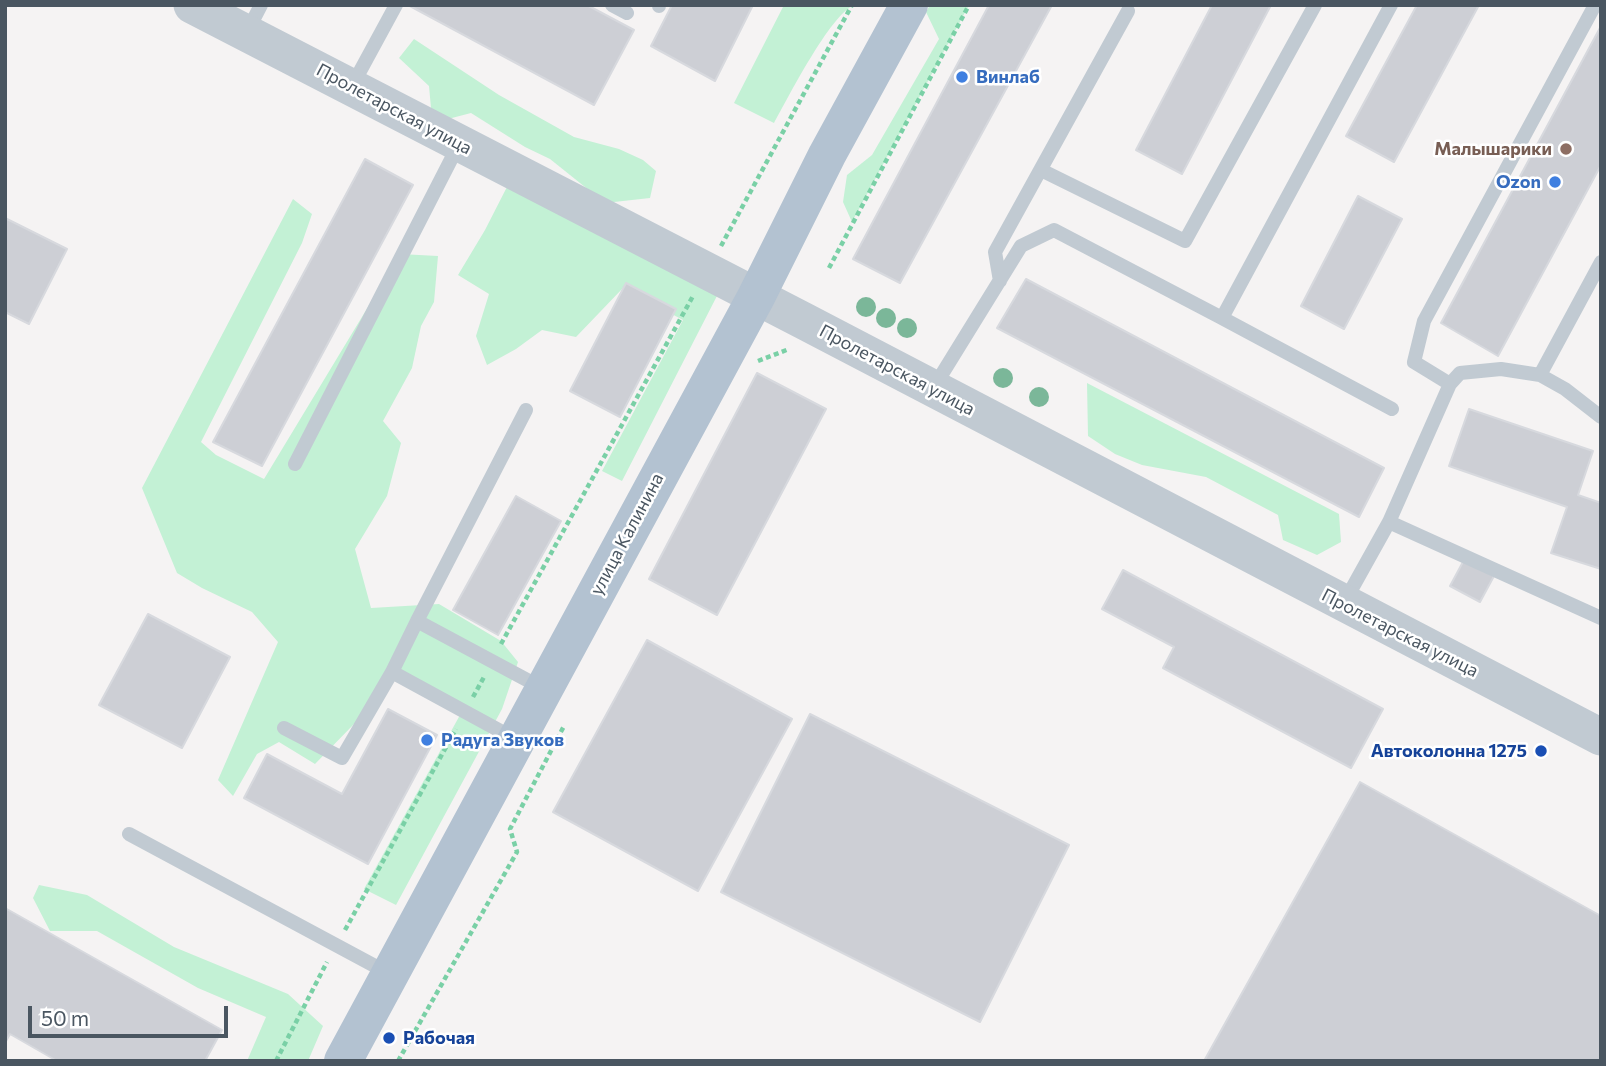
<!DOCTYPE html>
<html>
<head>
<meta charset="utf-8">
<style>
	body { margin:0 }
	#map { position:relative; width:1606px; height:1066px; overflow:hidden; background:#f5f3f3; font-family:Commissioner,sans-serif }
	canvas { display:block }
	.frame { position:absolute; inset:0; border:7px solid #4a5661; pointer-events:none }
	.scale { position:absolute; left:28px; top:1006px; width:200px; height:32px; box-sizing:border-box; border:4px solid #4a5661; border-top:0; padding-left:9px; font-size:21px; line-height:24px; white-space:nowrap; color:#4a5661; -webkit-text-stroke:5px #fff; paint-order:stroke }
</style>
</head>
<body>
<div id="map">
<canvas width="1606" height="1066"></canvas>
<div class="frame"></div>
<div class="scale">50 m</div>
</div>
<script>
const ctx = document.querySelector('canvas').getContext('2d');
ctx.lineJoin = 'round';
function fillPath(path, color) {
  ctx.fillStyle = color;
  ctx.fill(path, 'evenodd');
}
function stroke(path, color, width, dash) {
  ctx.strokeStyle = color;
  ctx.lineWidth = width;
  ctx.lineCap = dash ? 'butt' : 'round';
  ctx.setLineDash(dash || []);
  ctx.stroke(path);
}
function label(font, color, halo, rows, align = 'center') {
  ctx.font = font + ' Commissioner,sans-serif';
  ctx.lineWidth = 5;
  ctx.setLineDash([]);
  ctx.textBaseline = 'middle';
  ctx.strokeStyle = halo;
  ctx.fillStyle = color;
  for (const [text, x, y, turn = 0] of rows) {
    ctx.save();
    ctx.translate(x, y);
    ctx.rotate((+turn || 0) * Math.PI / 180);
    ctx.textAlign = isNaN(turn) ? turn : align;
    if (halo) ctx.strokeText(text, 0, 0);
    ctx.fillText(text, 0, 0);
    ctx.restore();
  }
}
fillPath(new Path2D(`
	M784 5H854C830 15 788 98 774 123L734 103Z
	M930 5H969L852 222 843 202 847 175 872 155 939 39 926 12Z
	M414 39 499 95 574 137 619 149 643 160 656 171 650 198 605 203 550 159 525 147 471 113 448 119 431 108 429 86 399 58Z
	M509 183 719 292 622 481 602 471 683 320 623 288 576 337 542 330 516 349 487 365 476 336 489 294 458 275 485 230Z
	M293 199 312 214 302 243 201 442 216 455 264 479 400 254 438 256 434 302 421 326 412 368 383 421 401 443 387 496 355 549 371 608 439 604 501 641 518 662 502 709 396 905 364 889 460 715 393 678 355 723 315 764 279 742 257 754 233 796 218 780 278 642 252 612 202 588 177 573 142 488Z
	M1087 383 1339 514 1341 542 1317 555 1283 540 1278 515 1206 477 1142 465 1115 454 1088 436Z
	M39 885 87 895 174 947 288 994 323 1026 308 1061H247L266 1017 198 988 97 931H50L33 898Z`), '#c3f1d5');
const building = new Path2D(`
	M408 5H587L634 30 594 105Z
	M672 5H753L715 81 651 46Z
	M989 5H1052L900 283 853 259Z
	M1212 5H1271L1182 174 1136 150Z
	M1417 5H1479L1394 162 1346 136Z
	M1601 26V165L1498 356 1441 323Z
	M365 159 413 185 262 466 213 442Z
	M1358 196 1402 219 1344 329 1301 306Z
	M5 218 67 249 29 324 5 312Z
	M1026 279 1384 468 1359 517 997 328Z
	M626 283 676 309 620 417 570 391Z
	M757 373 826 409 717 615 649 579Z
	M1469 409 1593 451 1578 495 1601 503V569L1551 553 1567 507 1449 466Z
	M516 496 561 521 498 635 453 610Z
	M1464 560 1494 576 1480 602 1450 586Z
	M1123 570 1383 709 1351 768 1163 668 1174 647 1102 609Z
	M148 614 230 657 182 748 99 705Z
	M647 640 792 719 698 891 553 812Z
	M388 709 437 735 368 864 244 798 267 754 342 794Z
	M810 714 1069 845 980 1022 721 892Z
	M1360 782 1601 916V1061H1204Z
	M5 908 222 1030 205 1061H57L10 1034 5 1043Z`);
fillPath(building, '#cdcfd5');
stroke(building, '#d7d9de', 2);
stroke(new Path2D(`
	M721 246 852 5
	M829 268 969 5
	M758 361 789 349
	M501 644 693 296
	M473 697 484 677
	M345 930 456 729
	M276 1061 327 962
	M398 1061 517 852 510 829 564 726`), '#7ad0a6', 4.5, [5, 3.5]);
stroke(new Path2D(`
	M612 5 627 13
	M659 6V5
	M247 32 261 5
	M352 86 396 5
	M1041 170 1185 241 1315 5
	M1000 281 995 252 1128 11
	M1222 318 1392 409
	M1540 375 1565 389 1601 417
	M1450 384 1460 373 1501 369 1540 375 1601 262
	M934 387 1021 246 1054 230 1222 318 1391 5
	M526 410 417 621 542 688
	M295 464 459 144
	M1389 522 1601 618
	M1345 601 1389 522 1450 384 1414 362 1424 321 1595 5
	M392 672 417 621
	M284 728 342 758 392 672 515 739
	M129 834 388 973`), '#c1cad2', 14);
stroke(new Path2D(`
	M192 5 804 321 1601 737`), '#c1cad2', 37);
stroke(new Path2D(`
	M343 1061 756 297 827 155 909 5`), '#b3c2d1', 38);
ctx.fillStyle = '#7bb799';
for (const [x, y] of [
	[866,307],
	[886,318],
	[907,328],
	[1003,378],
	[1039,397]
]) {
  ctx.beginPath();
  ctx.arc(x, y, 10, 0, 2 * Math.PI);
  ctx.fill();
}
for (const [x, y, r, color] of [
	[962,77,7,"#3f7fe0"],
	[1566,149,7,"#8d6e63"],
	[1555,182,7,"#3f7fe0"],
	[427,740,7,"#3f7fe0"],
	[1541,751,7,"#1a4fb4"],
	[389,1038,7,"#1a4fb4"]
]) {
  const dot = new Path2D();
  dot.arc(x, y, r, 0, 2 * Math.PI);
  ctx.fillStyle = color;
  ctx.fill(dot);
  stroke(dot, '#fff', 2.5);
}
label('bold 18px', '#366cbe', '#fff', [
	["Винлаб",976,77],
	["Ozon",1541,182,"right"],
	["Радуга Звуков",441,740]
], 'left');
label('18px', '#4a5661', '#fff', [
	["Пролетарская улица",394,109,28],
	["Пролетарская улица",897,370,28],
	["улица Калинина",627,534,-62],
	["Пролетарская улица",1400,633,27]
]);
label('bold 18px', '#785e54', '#fff', [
	["Малышарики",1552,149]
], 'right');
label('bold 18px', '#164399', '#fff', [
	["Автоколонна 1275",1527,751],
	["Рабочая",403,1038,"left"]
], 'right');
</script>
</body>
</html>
